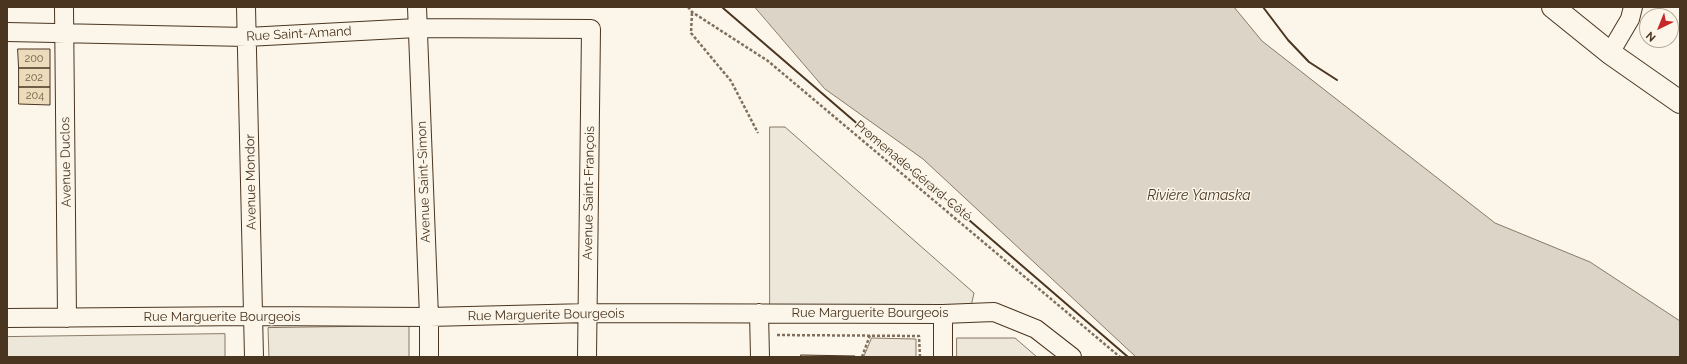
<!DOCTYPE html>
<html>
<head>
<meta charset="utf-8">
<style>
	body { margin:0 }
	#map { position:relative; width:1687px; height:364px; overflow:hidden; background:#fbf6e9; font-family:Raleway,sans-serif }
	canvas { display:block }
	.frame { position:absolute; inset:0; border:8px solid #4a3520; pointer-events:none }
	.north { position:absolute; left:1639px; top:8px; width:40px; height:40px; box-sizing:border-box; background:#fbf6e9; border:1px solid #b4a999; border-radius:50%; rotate:223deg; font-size:11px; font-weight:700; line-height:16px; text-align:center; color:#4a3520 }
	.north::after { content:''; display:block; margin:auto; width:14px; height:18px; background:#c62828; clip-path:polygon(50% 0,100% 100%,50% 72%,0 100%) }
</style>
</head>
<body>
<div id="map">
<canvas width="1687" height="364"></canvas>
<div class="frame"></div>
<div class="north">N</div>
</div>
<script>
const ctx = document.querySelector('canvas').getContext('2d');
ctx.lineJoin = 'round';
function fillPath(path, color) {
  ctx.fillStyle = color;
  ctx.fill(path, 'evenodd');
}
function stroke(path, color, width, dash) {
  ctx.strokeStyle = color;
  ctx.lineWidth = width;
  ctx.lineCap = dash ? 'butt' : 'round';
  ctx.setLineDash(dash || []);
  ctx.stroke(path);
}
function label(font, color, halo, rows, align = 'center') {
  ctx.font = font + ' Raleway,sans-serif';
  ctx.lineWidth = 3;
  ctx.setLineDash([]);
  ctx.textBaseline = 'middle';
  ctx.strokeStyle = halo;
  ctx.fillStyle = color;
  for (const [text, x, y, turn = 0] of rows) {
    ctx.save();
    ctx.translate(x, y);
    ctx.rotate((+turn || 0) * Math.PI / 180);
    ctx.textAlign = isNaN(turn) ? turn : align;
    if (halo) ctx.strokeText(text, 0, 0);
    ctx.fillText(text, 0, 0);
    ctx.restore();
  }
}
const green = new Path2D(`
	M872 338 916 339V357H864Z`);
fillPath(green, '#ede6d9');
stroke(green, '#887966', 1);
const parking = new Path2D(`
	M770 127H785L974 293 970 311 770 310Z
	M409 326V357H269L268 328Z
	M225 334V357H7V337Z
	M957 338H1015L1037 357H957Z`);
fillPath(parking, '#ede7d9');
stroke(parking, '#887966', 1);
const water = new Path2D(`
	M755 7H1234L1262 41 1495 223 1590 262 1680 321V357H1136L923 159 825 89Z`);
fillPath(water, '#dcd4c6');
stroke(water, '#887966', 1);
const building = new Path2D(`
	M18 49H50V68H19Z
	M19 68H50V87H19Z
	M19 87H50V105L19 104Z
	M801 355 855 356V357H801Z`);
fillPath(building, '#ecdcbc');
stroke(building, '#4a3520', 1);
const minor = new Path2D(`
	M64 7 67 318
	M246 7 254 357
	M417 7 429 317V357
	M7 32 247 37 417 28 591 29 587 357
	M1610 53 1630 19 1633 7
	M759 313 760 357
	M943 314V357
	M7 318 254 316 429 317 588 313 943 314 994 312 1036 329 1072 357`);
const tertiary = new Path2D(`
	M1553 7 1610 53 1680 102`);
stroke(minor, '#4a3520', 20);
stroke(tertiary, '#4a3520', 24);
stroke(new Path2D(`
	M688 7 692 12 768 61 1120 357
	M692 13 691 33 731 81 758 133
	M777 335 919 336 920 357
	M862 357 870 335`), '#7f6f5c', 2.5, [3, 2]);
stroke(minor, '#fbf6e9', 18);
stroke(tertiary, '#fbf6e9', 22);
stroke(new Path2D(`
	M1263 7 1288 40 1309 62 1337 80
	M723 8 1128 357`), '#4a3520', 2);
label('11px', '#725f47', null, [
	["200",34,59],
	["202",34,78],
	["204",35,96]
]);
label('13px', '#4a3520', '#fbf6e9', [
	["Rue Saint-Amand",299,34,-3],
	["Avenue Duclos",66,162,-91],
	["Promenade Gérard-Côté",913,171,40],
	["Avenue Mondor",251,182,-91],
	["Avenue Saint-Simon",424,182,-92],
	["Avenue Saint-François",589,193,-89],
	["Rue Marguerite Bourgeois",870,313],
	["Rue Marguerite Bourgeois",546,315,-1],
	["Rue Marguerite Bourgeois",222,317]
]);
label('italic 14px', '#4a3520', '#fbf6e9', [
	["Rivière Yamaska",1199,196]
]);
</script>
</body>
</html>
